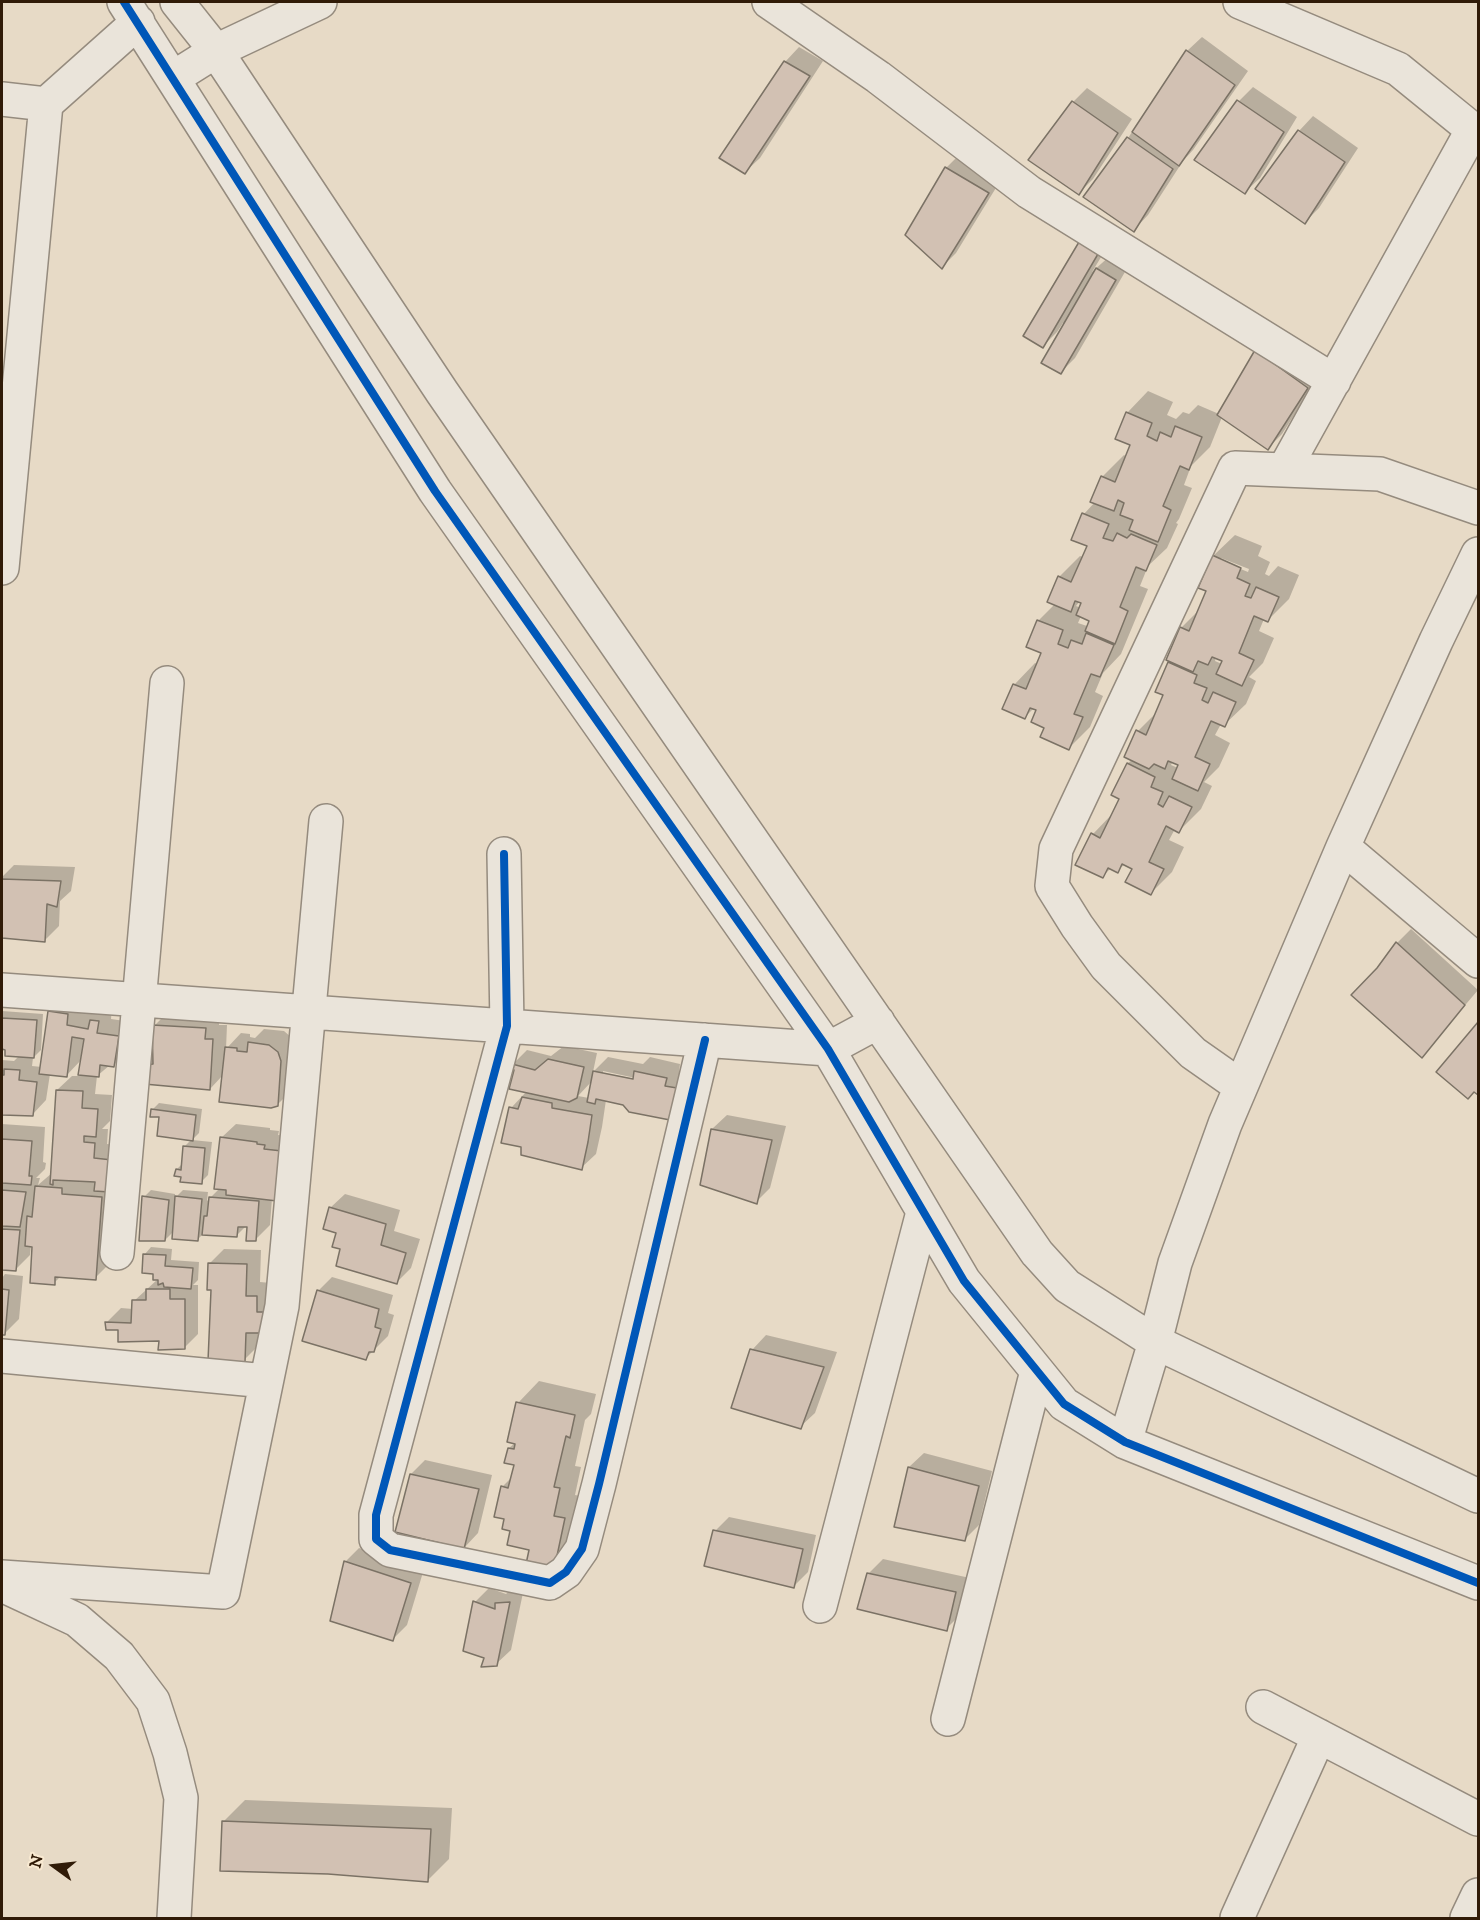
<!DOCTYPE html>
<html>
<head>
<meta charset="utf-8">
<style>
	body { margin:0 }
	#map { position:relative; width:1480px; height:1920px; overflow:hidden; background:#e7dac6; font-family:"IM FELL DW Pica",serif }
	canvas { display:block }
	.frame { position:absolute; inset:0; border:3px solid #301b08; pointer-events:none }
	.north { position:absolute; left:24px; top:1836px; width:60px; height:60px; -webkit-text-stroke:4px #f8e9d1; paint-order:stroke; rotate:285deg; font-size:16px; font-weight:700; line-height:24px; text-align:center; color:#301b08 }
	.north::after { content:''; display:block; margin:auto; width:21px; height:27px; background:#301b08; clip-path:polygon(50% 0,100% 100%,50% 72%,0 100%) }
</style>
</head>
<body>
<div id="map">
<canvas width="1480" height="1920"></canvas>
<div class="frame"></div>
<div class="north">N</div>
</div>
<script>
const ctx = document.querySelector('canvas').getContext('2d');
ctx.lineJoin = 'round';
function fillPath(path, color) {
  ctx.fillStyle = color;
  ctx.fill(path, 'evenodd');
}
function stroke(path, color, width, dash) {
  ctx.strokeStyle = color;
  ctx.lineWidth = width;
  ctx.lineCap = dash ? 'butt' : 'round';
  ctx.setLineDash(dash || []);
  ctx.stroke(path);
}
fillPath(new Path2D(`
	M1202 37 1248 71 1193 150 1183 161 1148 215 1134 230 1128 138 1187 51Z
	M799 47 823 61 760 158 745 172 785 62Z
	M1253 87 1297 117 1260 178 1245 192 1239 101Z
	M1087 88 1132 119 1093 179 1079 193 1073 102Z
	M1313 116 1358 148 1319 208 1305 222 1299 131Z
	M960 154 1002 178 956 253 942 267 946 168Z
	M1112 239 1092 272 1112 254 1129 265 1075 358 1061 372 1065 324 1063 323 1057 332 1043 346 1080 243Z
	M1256 351 1321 373 1282 434 1268 448 1222 417 1210 447 1191 466 1184 485 1192 488 1179 519 1176 523 1178 524 1167 548 1148 566 1140 586 1148 589 1121 654 1103 673 1095 692 1103 696 1090 727 1069 748 1046 727 1037 709 1034 708 1025 717 1014 685 1035 663 1038 664 1043 652 1038 621 1055 604 1059 577 1080 556 1083 557 1089 546 1084 514 1095 502 1102 477 1124 455 1127 457 1132 445 1127 413 1148 391 1173 402 1167 415 1176 419 1183 412 1189 414 1198 405 1219 414ZM1080 601 1083 603 1081 608 1076 606ZM1081 616 1091 620 1087 626 1078 623Z
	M1235 535 1262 546 1258 556 1270 562 1265 574 1269 576 1278 566 1299 575 1289 599 1267 621 1264 619 1259 631 1274 638 1263 663 1249 677 1256 681 1246 704 1224 725 1221 724 1215 735 1230 743 1219 767 1204 782 1212 786 1201 809 1179 831 1175 829 1169 840 1184 847 1172 872 1151 893 1134 869 1125 864 1117 871 1111 868 1102 877 1077 864 1093 834 1115 811 1121 798 1113 794 1128 763 1132 760 1138 731 1158 711 1165 694 1170 663 1181 628 1201 608 1208 591 1213 556ZM1221 558 1249 569 1248 572 1221 561ZM1216 657 1224 661 1222 664 1215 661ZM1173 761 1180 765 1178 768 1171 765Z
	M14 865 75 867 71 891 60 901 59 926 45 940 2 936V877Z
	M1411 929 1478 990 1422 1056 1378 969 1397 943Z
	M64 998 80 1011 98 1014 105 1006 112 1007 111 1019 132 1022 128 1051 114 1065H110L97 1076 95 1094 112 1095 110 1121 102 1129H108L107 1144 126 1146 109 1264 95 1278 61 1276 54 1283 34 1245H31L30 1255 15 1270 2 1269V1124L45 1127 43 1162 46 1163 45 1169 36 1178H40L38 1185 52 1173 57 1090 72 1076H80L82 1059 66 1076 50 1074 46 1100 32 1115 2 1113V1060L14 1061 19 1056 7 1049 2 1048V1011L43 1014 41 1050 33 1058 32 1066 42 1067 50 1012Z
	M168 1012 219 1014V1025H227L226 1049 241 1033 250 1034V1037L255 1038 264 1029 284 1031 292 1038V1090L277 1105 223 1075 210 1089 147 1066 154 1058V1026Z
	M1478 1024V1093L1438 1072Z
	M564 1046 597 1053 593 1072 608 1057 643 1064 650 1057 680 1064 679 1072 690 1074 684 1104 624 1103 606 1100 602 1127 596 1154 581 1168 523 1146 511 1108 527 1091 513 1064 527 1050 551 1056ZM603 1071 640 1079V1082L603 1074ZM592 1081 589 1098 578 1096Z
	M159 1103 202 1109 199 1133 192 1140 212 1142 208 1175 201 1182 182 1176 177 1169 183 1163 184 1147 192 1139 152 1110Z
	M727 1115 786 1126 770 1188 756 1202 712 1129Z
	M236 1124 270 1128V1130L279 1131 278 1135 296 1137 272 1198 270 1225 255 1240 249 1226H246L236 1236 204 1233 198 1239 174 1231 165 1240 144 1197 151 1190 175 1194V1198L183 1190 208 1192 207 1201 220 1188 221 1138Z
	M345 1194 400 1210 394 1231 420 1239 411 1268 397 1282 342 1248 330 1208Z
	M151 1247 172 1249 171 1260 199 1262 198 1280 193 1285H198V1334L184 1348 106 1323 121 1308 133 1309 134 1301 158 1279 145 1254Z
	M224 1249 261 1250 260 1282 271 1283V1298L259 1332 258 1346 244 1360 213 1288 209 1264Z
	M5 1274 23 1276 19 1319 5 1333H2V1278Z
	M332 1277 393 1295 388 1313 394 1315 388 1336 366 1358 318 1291Z
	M766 1335 837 1352 815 1413 800 1427 752 1350Z
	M539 1381 596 1394 591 1414 585 1420 575 1466 581 1467 575 1495 586 1497 574 1546 553 1568 511 1530 506 1518 502 1487 512 1477 515 1464 509 1448 515 1443 518 1403Z
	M924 1453 992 1471 979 1525 965 1539 896 1526 909 1467Z
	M425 1460 492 1475 478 1533 464 1548 411 1474Z
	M729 1517 816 1535 808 1572 793 1587 715 1531Z
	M359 1548 424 1569 407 1625 393 1639 345 1562Z
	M883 1559 970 1578 960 1615 946 1629 868 1574Z
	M489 1588 506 1594 511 1589 524 1588 511 1650 496 1664 486 1657 475 1602Z
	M245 1800 452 1808 449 1859 428 1880 224 1821Z`), '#0003');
const building = new Path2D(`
	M1186 50 1235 85 1179 166 1132 132Z
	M784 61 810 76 745 174 719 158Z
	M1237 100 1284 132 1245 194 1194 160Z
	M1072 101 1118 133 1079 195 1028 160Z
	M1298 130 1345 162 1305 224 1255 189Z
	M1127 137 1173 169 1134 232 1083 197Z
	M945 167 989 193 942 269 905 235Z
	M1079 242 1098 254 1043 348 1023 336Z
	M1096 268 1116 280 1061 374 1041 363Z
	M1255 350 1308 388 1268 450 1217 415Z
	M1126 412 1152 423 1147 436 1157 441 1160 432 1171 437 1175 426 1202 437 1189 470 1180 466 1163 506 1171 510 1158 542 1129 530 1133 520 1120 515 1124 503 1118 500 1114 511 1090 502 1101 476 1115 482 1130 445 1115 439Z
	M1082 513 1109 524 1103 538 1113 541 1117 533 1127 538 1131 534 1157 545 1146 571 1136 567 1120 607 1128 611 1115 644 1085 631 1089 621 1076 615 1081 603 1075 601 1071 612 1047 602 1058 576 1071 582 1087 546 1071 540Z
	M1212 555 1241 568 1237 578 1250 584 1245 596 1251 598 1256 587 1279 597 1268 622 1254 616 1239 653 1254 660 1242 686 1216 674 1222 661 1212 657 1208 665 1198 661 1193 672 1166 660 1180 627 1189 631 1206 591 1198 588Z
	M1037 620 1063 630 1058 644 1068 648 1071 640 1082 644 1086 633 1114 645 1100 677 1091 674 1074 714 1083 717 1069 750 1040 737 1044 728 1031 722 1036 710 1030 708 1025 719 1002 709 1013 684 1026 689 1041 653 1026 647Z
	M1168 662 1197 675 1194 683 1207 688 1202 700 1208 703 1213 692 1236 702 1225 727 1211 721 1195 757 1210 764 1198 791 1172 779 1178 765 1168 761 1165 769 1154 764 1149 769 1124 757 1136 730 1146 735 1163 695 1155 692Z
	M1127 763 1155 777 1151 787 1163 792 1158 804 1163 807 1169 796 1192 807 1179 833 1166 826 1149 862 1164 869 1151 895 1125 882 1132 869 1122 864 1118 873 1108 868 1103 878 1075 865 1091 833 1100 838 1119 799 1111 795Z
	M2 879 61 881 57 907 47 904 45 942 2 938Z
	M1396 942 1465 1005 1422 1058 1351 995 1377 968Z
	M48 1011 68 1014 67 1025 88 1029 90 1020 99 1021 97 1033 119 1036 114 1067 100 1065 99 1077 78 1075 84 1039 72 1037 67 1077 39 1074Z
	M2 1018 37 1020 34 1058 5 1056V1050L2 1049Z
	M1478 1022V1095L1474 1092 1468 1099 1436 1072Z
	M152 1025 206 1028 205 1039H213L210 1090 144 1084 145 1065 153 1064Z
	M248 1042 269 1045 278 1052 281 1061 278 1106 271 1108 219 1102 225 1047 237 1048V1051L247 1052Z
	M548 1059 584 1067 577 1098 569 1102 509 1089 514 1070 510 1069 512 1064 535 1070Z
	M4 1069 20 1070 19 1080 37 1082 33 1116 2 1115V1075H4Z
	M593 1071 633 1079 634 1071 667 1078 665 1086 677 1088 670 1120 629 1112 623 1105 596 1099 595 1104 587 1102Z
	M56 1090 83 1091 82 1108 98 1109 96 1137 84 1136V1142L95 1143 94 1158 112 1160 110 1192 94 1191 95 1182 53 1180V1185L50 1184Z
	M522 1097 552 1103V1108L592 1115 588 1142 582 1170 521 1155V1147L501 1143 509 1107 518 1109Z
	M151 1109 196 1115 193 1141 157 1136 159 1117H150Z
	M711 1129 772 1140 757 1204 700 1185Z
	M220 1137 257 1142V1144L265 1145 264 1149 282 1151 277 1201 226 1195V1190L214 1189Z
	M2 1139 32 1141 29 1176H32L31 1185 2 1183Z
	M183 1146 205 1148 202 1184 180 1182 181 1177 174 1176 176 1169 181 1170Z
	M35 1186 62 1188V1194L102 1197 96 1280 55 1277V1285L30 1283 32 1247 25 1246 27 1216 32 1217Z
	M2 1190 26 1192 20 1227 2 1226Z
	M142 1196 169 1200 165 1241H139Z
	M175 1196 202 1199 198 1241 172 1239Z
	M209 1197 259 1201 256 1241H246L247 1227H238L237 1237 202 1235 204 1216H207Z
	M329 1207 386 1224 381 1245 406 1253 397 1284 336 1266 340 1249 332 1247 336 1233 323 1229Z
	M2 1229 20 1230 16 1271 2 1270Z
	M143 1254 166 1255 165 1266 193 1268 191 1289 164 1287 163 1283 158 1285V1280H153V1274L142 1273Z
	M208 1263 247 1264 246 1296H257V1312H263L262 1333H246L245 1362 208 1361 211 1290H207Z
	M2 1289 9 1290 5 1335H2Z
	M146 1289H170V1299H185V1349L158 1350 159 1341 118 1342V1330H106L105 1322 131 1323 132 1300H146Z
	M317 1290 379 1309 375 1327 381 1329 374 1352H369L366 1360 302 1341Z
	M750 1349 824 1367 801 1429 731 1408Z
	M516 1402 575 1415 570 1438 566 1436 554 1487 560 1488 554 1516 565 1518 554 1570 526 1564 529 1550 507 1545 510 1531 502 1529 504 1519 494 1517 501 1486 508 1488 514 1465 504 1463 508 1448 514 1449 515 1444 507 1442Z
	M908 1467 979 1486 965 1541 894 1527Z
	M410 1474 479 1489 464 1549 395 1532Z
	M713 1530 803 1549 794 1588 704 1566Z
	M344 1561 411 1583 393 1641 330 1621Z
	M867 1573 956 1592 947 1631 857 1609Z
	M473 1601 495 1609V1603L510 1602 497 1666 481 1667 484 1658 463 1651Z
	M222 1821 431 1829 428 1882 328 1874 220 1871Z`);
fillPath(building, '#d2c1b3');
stroke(building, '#7b7265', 1.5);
const minor = new Path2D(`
	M124 2 435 491 828 1049 964 1281 1064 1404 1125 1442 1478 1583
	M177 2 216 51 442 392 1037 1253 1067 1286 1155 1342 1478 1496
	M769 2 878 77 1029 192 1334 381
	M1240 2 1398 69 1478 134
	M173 78 216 51 320 2
	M2 99 46 104 138 22
	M1284 470 1473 129
	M2 568 46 104
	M1343 847 1478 961
	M504 854 507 1026 376 1515V1539L390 1550 550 1583 566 1572 582 1549 599 1484 705 1040
	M2 990 828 1049 878 1022
	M1240 1086 1193 1053 1106 966 1077 926 1052 886 1056 849 1235 468 1380 474 1478 508
	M117 1253 167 683
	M2 1356 266 1381
	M1125 1442 1155 1342 1175 1263 1225 1124 1343 847 1436 641 1478 554
	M2 1577 223 1592 282 1306 326 821
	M2 1585 77 1620 119 1656 153 1701 170 1753 181 1798 174 1918
	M820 1606 923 1212
	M1263 1707 1478 1819
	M948 1719 1037 1371
	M1237 1918 1319 1736
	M1467 1918 1478 1895`);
stroke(minor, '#958b7e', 36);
stroke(minor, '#eae4da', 33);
stroke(new Path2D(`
	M124 2 435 491 828 1049 964 1281 1064 1404 1125 1442 1478 1583
	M504 854 507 1026 376 1515V1539L390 1550 550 1583 566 1572 582 1549 599 1484 705 1040`), '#0057b8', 8);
</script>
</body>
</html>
